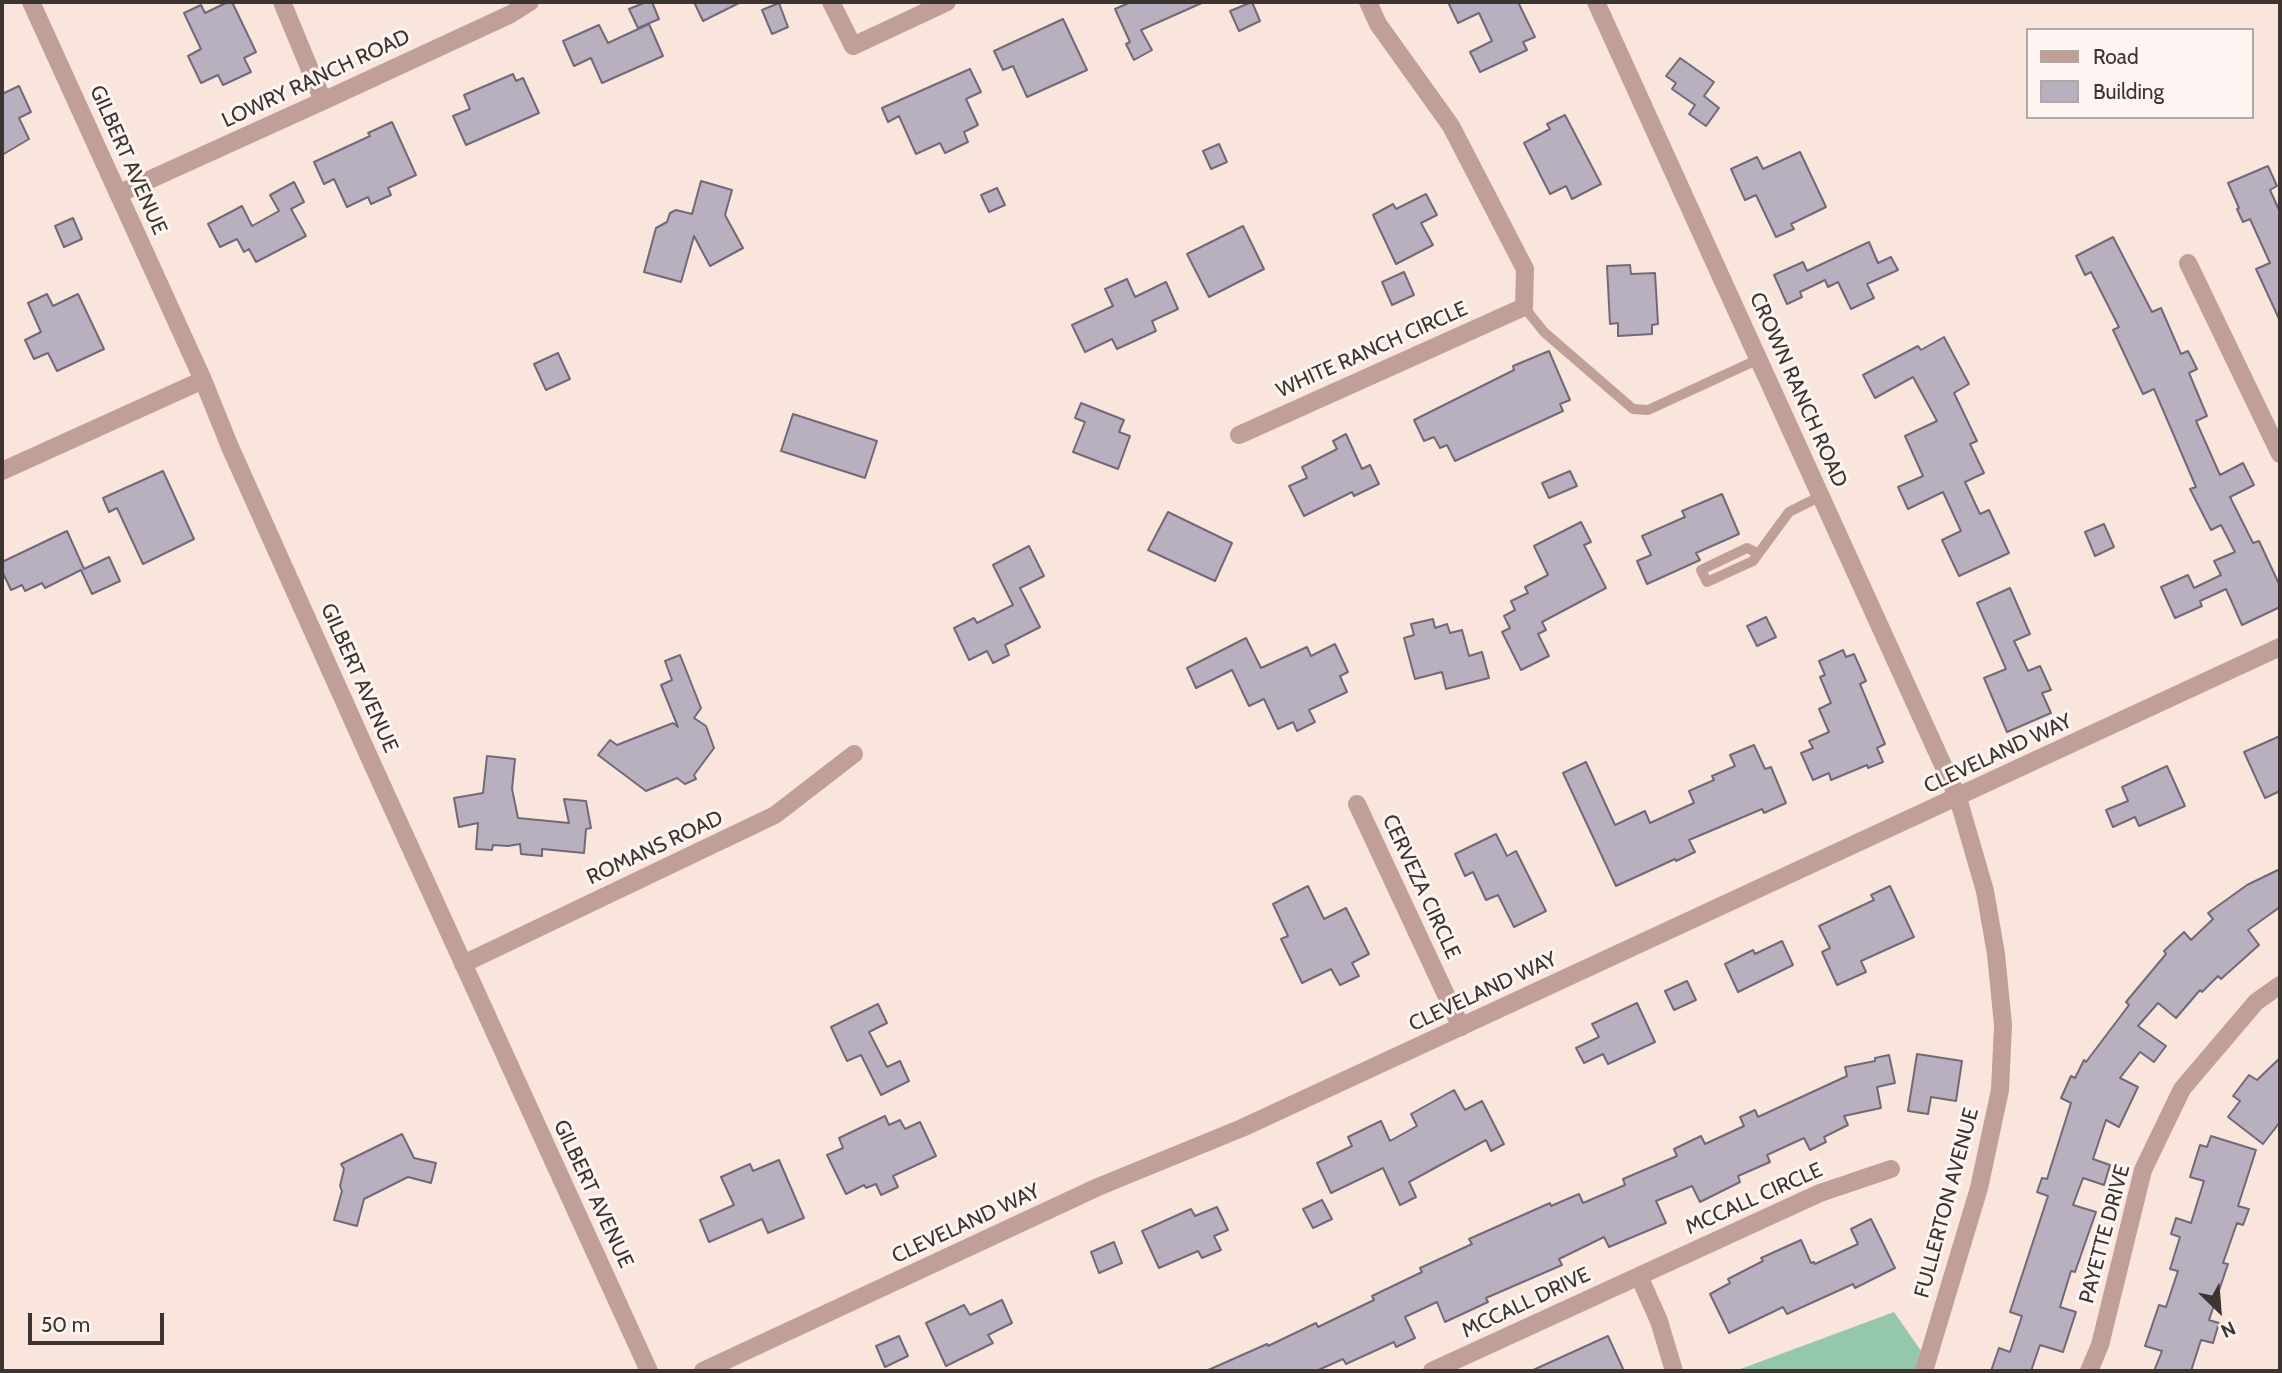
<!DOCTYPE html>
<html>
<head>
<meta charset="utf-8">
<style>
	body { margin:0 }
	#map { position:relative; width:2282px; height:1373px; overflow:hidden; background:#f9e5db; font-family:Cabin,sans-serif }
	canvas { display:block }
	.frame { position:absolute; inset:0; border:4px solid #3c3431; pointer-events:none }
	.legend { position:absolute; left:2026px; top:28px; width:228px; height:91px; box-sizing:border-box; background:#fdf5f1; border:2px solid #b0a8a4; margin:0; padding:9px 12px; list-style:none; font-size:21px; color:#3c3431 }
	.legend li { display:flex; align-items:center; gap:14px; height:35px }
	.legend b { width:35px; border:2px solid #b0a8a4 }
	.north { position:absolute; left:2184px; top:1275px; width:70px; height:70px; -webkit-text-stroke:5px #fdf5f1; paint-order:stroke; rotate:155deg; font-size:19px; font-weight:700; line-height:28px; text-align:center; color:#3c3431 }
	.north::after { content:''; display:block; margin:auto; width:24px; height:32px; background:#3c3431; clip-path:polygon(50% 0,100% 100%,50% 72%,0 100%) }
	.scale { position:absolute; left:28px; top:1313px; width:136px; height:32px; box-sizing:border-box; border:4px solid #3c3431; border-top:0; padding-left:9px; font-size:21px; line-height:24px; white-space:nowrap; color:#3c3431; -webkit-text-stroke:5px #fdf5f1; paint-order:stroke }
</style>
</head>
<body>
<div id="map">
<canvas width="2282" height="1373"></canvas>
<div class="frame"></div>
<ul class="legend">
<li><b style="height:9px;background:#bf9f98"></b>Road</li>
<li><b style="height:19px;background:#b8afbf"></b>Building</li>
</ul>
<div class="north">N</div>
<div class="scale">50 m</div>
</div>
<script>
const ctx = document.querySelector('canvas').getContext('2d');
ctx.lineJoin = 'round';
function fillPath(path, color) {
  ctx.fillStyle = color;
  ctx.fill(path, 'evenodd');
}
function stroke(path, color, width, dash) {
  ctx.strokeStyle = color;
  ctx.lineWidth = width;
  ctx.lineCap = dash ? 'butt' : 'round';
  ctx.setLineDash(dash || []);
  ctx.stroke(path);
}
function label(font, color, halo, rows, align = 'center') {
  ctx.font = font + ' Cabin,sans-serif';
  ctx.lineWidth = 6;
  ctx.setLineDash([]);
  ctx.textBaseline = 'middle';
  ctx.strokeStyle = halo;
  ctx.fillStyle = color;
  for (const [text, x, y, turn = 0] of rows) {
    ctx.save();
    ctx.translate(x, y);
    ctx.rotate((+turn || 0) * Math.PI / 180);
    ctx.textAlign = isNaN(turn) ? turn : align;
    if (halo) ctx.strokeText(text, 0, 0);
    ctx.fillText(text, 0, 0);
    ctx.restore();
  }
}
fillPath(new Path2D(`
	M1894 1312 1935 1371H1735Z`), '#95c7ad');
const building = new Path2D(`
	M228 2H232L256 52 244 58 251 72 223 85 218 75 201 83 188 56 201 49 184 13 201 5 205 13Z
	M646 2H652L659 19 638 28 629 9Z
	M694 2H741L703 21Z
	M1131 2H1204L1141 30 1152 50 1134 60 1126 44 1130 42 1115 9Z
	M1252 2 1260 21 1239 31 1230 11Z
	M1448 2H1518L1535 37 1523 42 1527 50 1480 72 1470 52 1492 41 1479 13 1458 23Z
	M779 3 788 27 772 34 762 10Z
	M1063 19 1087 70 1027 97 1013 66 1003 70 994 51Z
	M649 24 663 56 602 83 591 58 574 66 563 41 599 25 608 43Z
	M1680 58 1714 82 1704 96 1719 108 1706 126 1689 114 1695 105 1672 89 1676 83 1666 76Z
	M970 69 981 92 966 99 978 125 964 132 968 142 945 153 940 143 916 154 899 116 888 122 882 108Z
	M513 74 516 81 523 78 539 113 466 145 453 116 470 109 464 95Z
	M19 86 31 112 19 118 29 139 2 155V94Z
	M1565 115 1601 184 1572 199 1566 186 1550 194 1524 143 1550 129 1547 124Z
	M392 122 416 175 388 188 391 195 371 204 368 197 347 207 334 179 324 184 314 162 370 136 368 133Z
	M1219 144 1227 162 1211 169 1203 151Z
	M1800 152 1826 207 1791 224 1794 229 1776 237 1756 195 1745 200 1731 169 1757 157 1763 169Z
	M2268 166 2277 186 2270 190 2280 212V321L2256 269 2270 263 2250 219 2243 222 2237 209 2239 208 2228 183Z
	M701 181 732 190 725 215 743 248 710 266 694 236 681 282 644 272 656 228 667 222 670 213 676 210 692 214Z
	M294 182 304 202 291 209 306 236 256 262 249 249 244 252 237 239 220 247 208 224 242 206 252 226 279 211 270 195Z
	M997 188 1005 205 989 212 981 195Z
	M1426 194 1437 215 1421 223 1433 245 1396 264 1373 215 1393 204 1396 209Z
	M73 218 82 239 64 247 55 226Z
	M1243 226 1264 269 1209 297 1187 254Z
	M2113 237 2152 312 2161 308 2181 354 2188 351 2197 369 2189 373 2207 416 2196 421 2220 475 2243 463 2254 485 2230 497 2253 543 2259 541 2280 586V607L2242 625 2226 589 2200 601 2202 606 2175 618 2161 587 2188 575 2194 588 2221 575 2214 561 2235 552 2221 525 2211 530 2190 489 2196 487 2154 389 2143 394 2113 330 2119 327 2091 272 2085 275 2076 256Z
	M1869 242 1878 263 1891 257 1898 270 1867 284 1874 298 1851 309 1838 282 1828 287 1825 280 1800 292 1802 297 1787 304 1774 275 1803 262 1807 271Z
	M1630 265 1631 274 1655 273 1658 324 1652 325V334L1618 336V323L1610 324 1607 266Z
	M1404 272 1414 295 1392 305 1382 282Z
	M1127 279 1135 297 1166 282 1178 309 1152 321 1156 331 1117 349 1112 339 1085 352 1072 325 1113 306 1105 289Z
	M47 294 53 306 78 294 104 349 57 371 48 353 34 359 25 340 41 332 28 303Z
	M1944 337 1969 384 1954 393 1977 441 1970 444 1984 473 1965 482 1980 514 1989 510 2009 553 1959 576 1942 540 1961 531 1943 492 1908 509 1898 487 1923 476 1905 436 1937 421 1913 377 1875 398 1863 375 1918 346 1921 350Z
	M1549 351 1570 400 1560 404 1563 411 1455 461 1447 445 1440 448 1434 437 1424 441 1414 420 1514 370 1513 366Z
	M558 353 570 379 546 390 534 364Z
	M1081 403 1124 420 1119 432 1130 436 1118 469 1073 452 1085 422 1075 418Z
	M793 414 877 441 865 478 781 451Z
	M1346 434 1362 469 1370 465 1379 484 1354 496 1352 492 1304 516 1289 486 1307 478 1302 467 1337 449 1333 441Z
	M163 471 194 539 143 564 117 508 109 512 103 498Z
	M1570 471 1577 486 1549 498 1542 483Z
	M1722 494 1739 534 1696 553 1700 560 1647 584 1637 561 1651 555 1642 536 1685 517 1682 511Z
	M1168 512 1232 543 1215 581 1148 550Z
	M1581 522 1591 542 1584 545 1606 588 1542 622 1546 630 1538 634 1549 656 1521 670 1502 632 1510 628 1504 616 1515 610 1511 601 1528 593 1525 587 1548 575 1534 546Z
	M2104 524 2114 547 2095 556 2085 532Z
	M67 531 84 569 109 557 120 581 92 594 81 570 45 588 42 583 25 591 22 585 11 590 2 571V562Z
	M1029 546 1044 576 1020 588 1040 627 1005 645 1009 655 993 663 987 651 969 660 954 628 974 618 977 623 1013 605 993 565Z
	M2010 588 2030 634 2014 641 2028 671 2040 666 2051 690 2042 693 2051 713 2007 732 1984 678 2006 669 1977 603Z
	M1766 617 1776 637 1757 646 1747 626Z
	M1433 619 1435 628 1447 624 1450 633 1462 630 1469 656 1482 652 1489 678 1446 689 1442 672 1415 679 1404 638 1414 635 1411 624Z
	M1246 638 1261 668 1307 647 1311 656 1335 644 1348 672 1340 676 1347 692 1309 710 1315 722 1297 731 1293 722 1278 729 1264 699 1249 706 1232 670 1196 688 1187 668Z
	M1843 650 1846 657 1854 654 1866 681 1860 684 1885 744 1877 748 1883 762 1868 768 1867 765 1831 780 1829 773 1813 780 1801 753 1813 748 1809 741 1829 732 1819 709 1831 703 1820 677 1825 675 1819 661Z
	M680 655 701 708 694 718 706 726 714 748 694 775 696 779 685 784 677 778 646 791 598 755 610 740 617 745 673 723 678 727 661 685 672 680 665 661Z
	M2280 736V791L2265 798 2244 752Z
	M1754 745 1765 769 1771 767 1786 803 1764 813 1762 809 1689 840 1695 852 1676 861 1675 859 1616 886 1563 773 1586 762 1615 825 1645 811 1650 823 1694 803 1689 791 1714 780 1712 776 1735 766 1730 755Z
	M487 756 515 759 512 789 518 818 569 823 564 799 586 801 591 828 586 829 584 853 542 849V856L521 854 520 844 508 846 493 845 492 850 476 849 478 823 459 827 454 798 483 793Z
	M2167 766 2185 806 2139 826 2135 817 2113 827 2106 810 2128 801 2122 787Z
	M1496 834 1507 856 1516 851 1546 911 1514 927 1498 895 1486 900 1473 872 1465 876 1455 854Z
	M2280 869V907L2248 930 2259 945 2221 979 2218 976 2202 992 2200 990 2176 1018 2158 1003 2138 1026 2166 1046 2154 1062 2140 1052 2120 1078 2138 1087 2119 1127 2106 1120 2093 1159 2110 1165 2104 1185 2083 1178 2073 1205 2096 1212 2075 1272 2071 1271 2060 1307 2076 1312 2063 1352 2040 1345 2031 1371H1991L1999 1348 2010 1352 2022 1316 2010 1312 2048 1196 2037 1192 2042 1178 2047 1179 2071 1103 2061 1098 2071 1076 2075 1078 2084 1060 2086 1062 2129 1005 2126 1002 2166 954 2164 951 2184 932 2191 940 2213 919 2208 913 2247 885Z
	M1308 886 1324 919 1346 908 1369 954 1352 963 1359 976 1340 985 1331 969 1302 983 1281 939 1288 936 1273 904Z
	M1890 886 1914 937 1861 961 1866 972 1837 985 1822 952 1830 948 1819 926 1874 900 1871 895Z
	M1782 941 1793 965 1738 992 1725 964 1753 950 1755 954Z
	M1687 981 1696 1000 1674 1010 1665 991Z
	M1637 1003 1655 1042 1608 1064 1603 1054 1584 1063 1576 1048 1599 1037 1592 1024Z
	M878 1004 887 1023 869 1032 887 1067 900 1061 909 1081 881 1095 861 1055 847 1061 831 1027Z
	M1917 1054 1962 1061 1956 1101 1931 1097 1928 1114 1908 1111Z
	M1889 1055 1895 1083 1877 1087 1881 1108 1844 1116 1848 1125 1824 1137 1826 1142 1810 1150 1804 1138 1767 1155 1770 1162 1738 1176 1740 1182 1700 1202 1692 1186 1656 1201 1666 1223 1609 1247 1604 1237 1559 1259 1562 1265 1486 1298 1488 1302 1445 1322 1437 1302 1405 1317 1415 1338 1396 1347 1394 1342 1346 1364 1343 1359 1316 1371H1206L1267 1344 1268 1346 1316 1323 1318 1327 1374 1300 1372 1296 1422 1272 1420 1268 1472 1244 1469 1239 1550 1203 1551 1206 1579 1194 1583 1203 1625 1185 1623 1179 1677 1156 1674 1149 1701 1136 1705 1144 1744 1126 1740 1117 1755 1110 1758 1117 1847 1076 1845 1067 1875 1061V1058Z
	M2280 1058V1122L2263 1144 2228 1117 2240 1101 2233 1096 2249 1075 2257 1080Z
	M1454 1090 1465 1110 1482 1101 1504 1144 1491 1151 1486 1140 1409 1182 1416 1197 1400 1205 1383 1168 1331 1193 1317 1163 1352 1146 1348 1137 1381 1121 1390 1141 1417 1126 1411 1114Z
	M885 1116 889 1125 900 1120 905 1129 920 1122 936 1156 893 1176 898 1187 881 1195 876 1184 866 1188 864 1185 846 1194 827 1155 843 1148 839 1138Z
	M402 1134 414 1158 436 1163 431 1183 408 1177 364 1199 357 1226 334 1220 342 1191 340 1186 344 1169 341 1164Z
	M2211 1136 2256 1150 2238 1206 2249 1209 2243 1225 2237 1223 2223 1263 2228 1264 2209 1320 2219 1323 2213 1343 2201 1340 2191 1371H2154L2162 1351 2145 1346 2159 1305 2166 1307 2178 1271 2170 1269 2180 1237 2171 1234 2176 1218 2191 1223 2204 1181 2190 1177 2200 1145 2207 1147Z
	M779 1160 804 1218 768 1233 762 1219 709 1242 700 1220 734 1205 721 1177 750 1164 753 1171Z
	M1322 1200 1332 1219 1313 1228 1303 1209Z
	M1217 1207 1228 1230 1214 1236 1221 1250 1202 1258 1198 1251 1159 1268 1142 1231 1191 1209 1195 1216Z
	M1871 1219 1895 1268 1855 1288 1853 1284 1787 1314 1783 1307 1729 1333 1710 1294 1730 1283 1728 1279 1763 1261 1761 1258 1801 1240 1811 1263 1814 1262 1815 1264 1858 1244 1851 1229Z
	M1114 1242 1122 1263 1099 1273 1091 1252Z
	M1002 1300 1012 1323 988 1335 993 1343 946 1366 926 1323 964 1305 970 1315Z
	M899 1336 908 1356 885 1367 876 1346Z
	M1608 1336 1624 1371H1531Z`);
fillPath(building, '#b8afbf');
stroke(building, '#726978', 2);
stroke(new Path2D(`
	M1524 307 1544 332 1633 409 1648 410 1759 359
	M1758 553 1747 548 1701 570 1707 582 1753 561 1789 512 1821 496`), '#bf9f98', 10);
stroke(new Path2D(`
	M31 2 203 380 230 447 375 770 649 1371
	M282 2 323 101
	M831 2 853 46 947 2
	M1596 2 1958 798
	M118 194 323 101 511 14 530 2
	M2188 263 2280 454
	M1239 435 1524 307 1525 269 1451 126 1378 24 1368 2
	M2 471 203 380
	M1357 804 1461 1027
	M463 964 775 815 854 754
	M1639 1276 1659 1321 1674 1371
	M1432 1371 1820 1193 1891 1169
	M2089 1371 2100 1345 2143 1170 2182 1089 2256 1002 2280 985`), '#bf9f98', 18);
stroke(new Path2D(`
	M703 1371 1098 1187 1242 1128 2280 647
	M1924 1371 1979 1188 2000 1090 2003 1025 1996 954 1985 891 1958 798`), '#bf9f98', 18);
label('21px', '#3c3431', '#fdf5f1', [
	["LOWRY RANCH ROAD",316,79,-25],
	["GILBERT AVENUE",128,160,66],
	["WHITE RANCH CIRCLE",1372,350,-24],
	["CROWN RANCH ROAD",1798,390,66],
	["GILBERT AVENUE",359,678,66],
	["CLEVELAND WAY",1998,754,-25],
	["ROMANS ROAD",655,848,-25],
	["CERVEZA CIRCLE",1421,887,65],
	["CLEVELAND WAY",1483,992,-25],
	["GILBERT AVENUE",593,1194,65],
	["MCCALL CIRCLE",1754,1199,-24],
	["FULLERTON AVENUE",1947,1203,-75],
	["CLEVELAND WAY",966,1224,-25],
	["PAYETTE DRIVE",2105,1234,-75],
	["MCCALL DRIVE",1526,1303,-25]
]);
</script>
</body>
</html>
